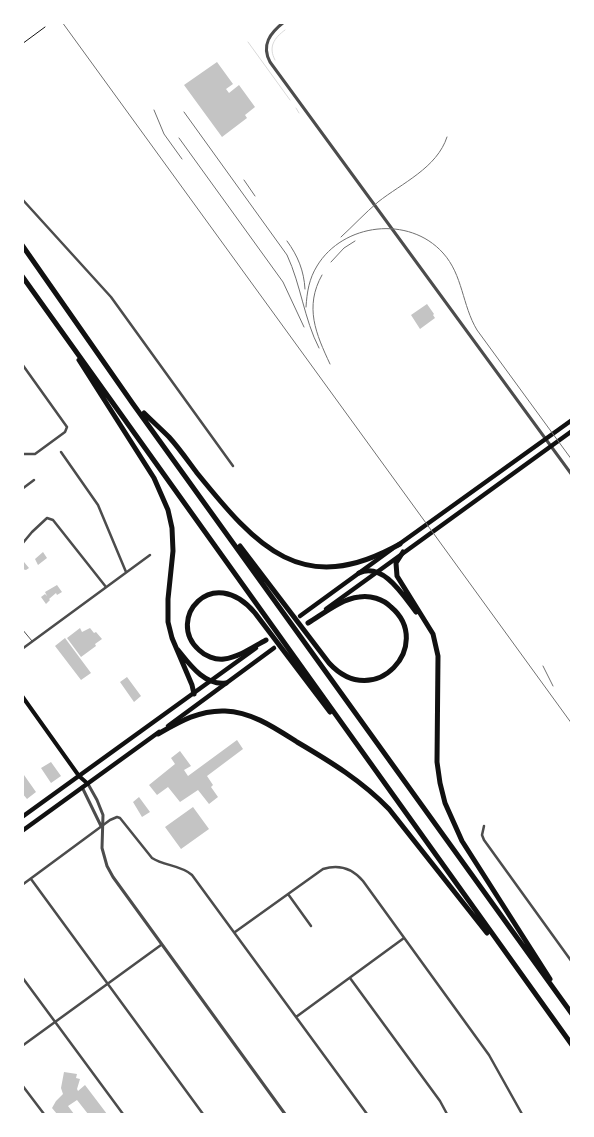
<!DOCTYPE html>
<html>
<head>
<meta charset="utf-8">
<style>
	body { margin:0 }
	#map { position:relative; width:594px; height:1137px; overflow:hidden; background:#fff; font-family:"Playfair Display",serif }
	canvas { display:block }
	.frame { position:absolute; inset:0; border:24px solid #fff; pointer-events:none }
</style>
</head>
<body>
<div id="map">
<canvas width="594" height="1137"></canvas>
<div class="frame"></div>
</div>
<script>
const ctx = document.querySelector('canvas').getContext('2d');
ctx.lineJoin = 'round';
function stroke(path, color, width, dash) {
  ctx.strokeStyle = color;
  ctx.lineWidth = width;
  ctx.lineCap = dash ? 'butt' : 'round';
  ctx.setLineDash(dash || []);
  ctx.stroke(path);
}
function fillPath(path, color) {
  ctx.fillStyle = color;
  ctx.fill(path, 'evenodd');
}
stroke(new Path2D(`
	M248 42 290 100
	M275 60C268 47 274 38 285 30
	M296 108 299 113`), '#d9d9d9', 1);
fillPath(new Path2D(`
	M217 62 233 84 226 89 229 93 239 85 255 107 245 115 247 118 222 137 184 85Z
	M427 304 434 314 433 315 435 318 420 329 411 315Z
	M43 552 47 558 38 565 35 559Z
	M22 562H24L29 568 26 570 22 569Z
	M57 585 62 592 57 595 56 593 49 599 50 600 46 604 41 597 45 594 47 596 45 592Z
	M80 628 82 632 90 628 94 633 96 632 102 639 95 644 96 646 81 657 67 638Z
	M65 638 91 673 81 680 55 646Z
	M127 677 141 696 134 702 120 682Z
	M237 740 243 749 207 776 213 785 211 787 218 797 209 804 198 790 180 802 168 787 157 795 149 785 175 764 171 758 180 751 191 766 184 770 188 776Z
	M51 762 61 776 51 783 41 768Z
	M24 775 36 792 27 799 22 793Z
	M139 797 150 812 142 817 133 802Z
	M193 807 209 829 181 849 165 827Z
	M64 1072 77 1074 76 1078 80 1079 77 1089 78 1091 85 1085 107 1114H88L77 1100 68 1106 74 1114H57L52 1108 56 1101 63 1094 61 1088Z`), '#c4c4c4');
stroke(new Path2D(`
	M22 44 45 27`), '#111', 1);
stroke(new Path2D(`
	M22 629 32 641`), '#4c4c4c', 1);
stroke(new Path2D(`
	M22 199 111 297 233 466
	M22 364 67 427 65 432 35 454H22
	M61 452 98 505 126 572
	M22 489 34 480
	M22 544 32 532 47 518 53 520 106 587
	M22 649 150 555
	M484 826 482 835 484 840 572 962
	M31 879 203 1114
	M22 885 110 820 117 817 120 818 152 858C164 866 181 865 192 875L367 1114
	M288 894 311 926
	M235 932 323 869C339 864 352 868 363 881L489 1055 522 1114
	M22 977 123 1114
	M350 978 440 1101 447 1114
	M296 1017 404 938
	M22 1046 161 945
	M22 1085 44 1114`), '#4c4c4c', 2.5);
stroke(new Path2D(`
	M284 22C270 33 261 45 270 62L572 475
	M88 784 97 800 103 815 102 848 107 866 113 877 285 1114
	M82 787 101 826`), '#4c4c4c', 3);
stroke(new Path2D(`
	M22 696 79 776 88 784`), '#111', 4);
stroke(new Path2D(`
	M398 545 572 420
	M326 609 572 431
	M300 616 392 549
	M168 726 274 648
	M22 817 256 648
	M22 831 159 732`), '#111', 4.5);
stroke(new Path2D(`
	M22 245 133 404 572 1014
	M22 276 572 1045
	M79 360 154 478 168 510 172 528 173 551 168 599V622L172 638 192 685 194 694
	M144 413C152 421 161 429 169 437 179 448 188 461 197 473 257 547 302 599 400 544
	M240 546 329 663C375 713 435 644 391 607 383 599 370 595 359 597 341 599 323 614 308 623
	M403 552 396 563 397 576 433 634 438 656 437 762 440 783 445 803 462 841 550 979
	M359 573C383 562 403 595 416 612
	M266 640C253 647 239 657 224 659 215 660 205 656 199 650 165 620 212 562 255 613L330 712
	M178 650C190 665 205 686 226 683
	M158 734C179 722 199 710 225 711 252 712 275 728 297 742 331 762 362 781 389 809L487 933`), '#111', 5);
stroke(new Path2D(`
	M62 22 572 724
	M154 110 164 134 182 159
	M184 112 287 255C301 285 304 319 319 348
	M179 138 283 282 304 327
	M244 180 255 196
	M341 237C353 226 365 213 378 202 402 183 437 168 447 137
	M287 241C298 256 304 271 305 289
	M331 262 344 248 355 241
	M322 275C304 307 316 334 330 364
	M306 307C307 292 309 279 317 266 343 223 409 215 443 253 463 275 462 305 477 330L572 460
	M543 666 553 686`), '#707070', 1);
</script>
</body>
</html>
